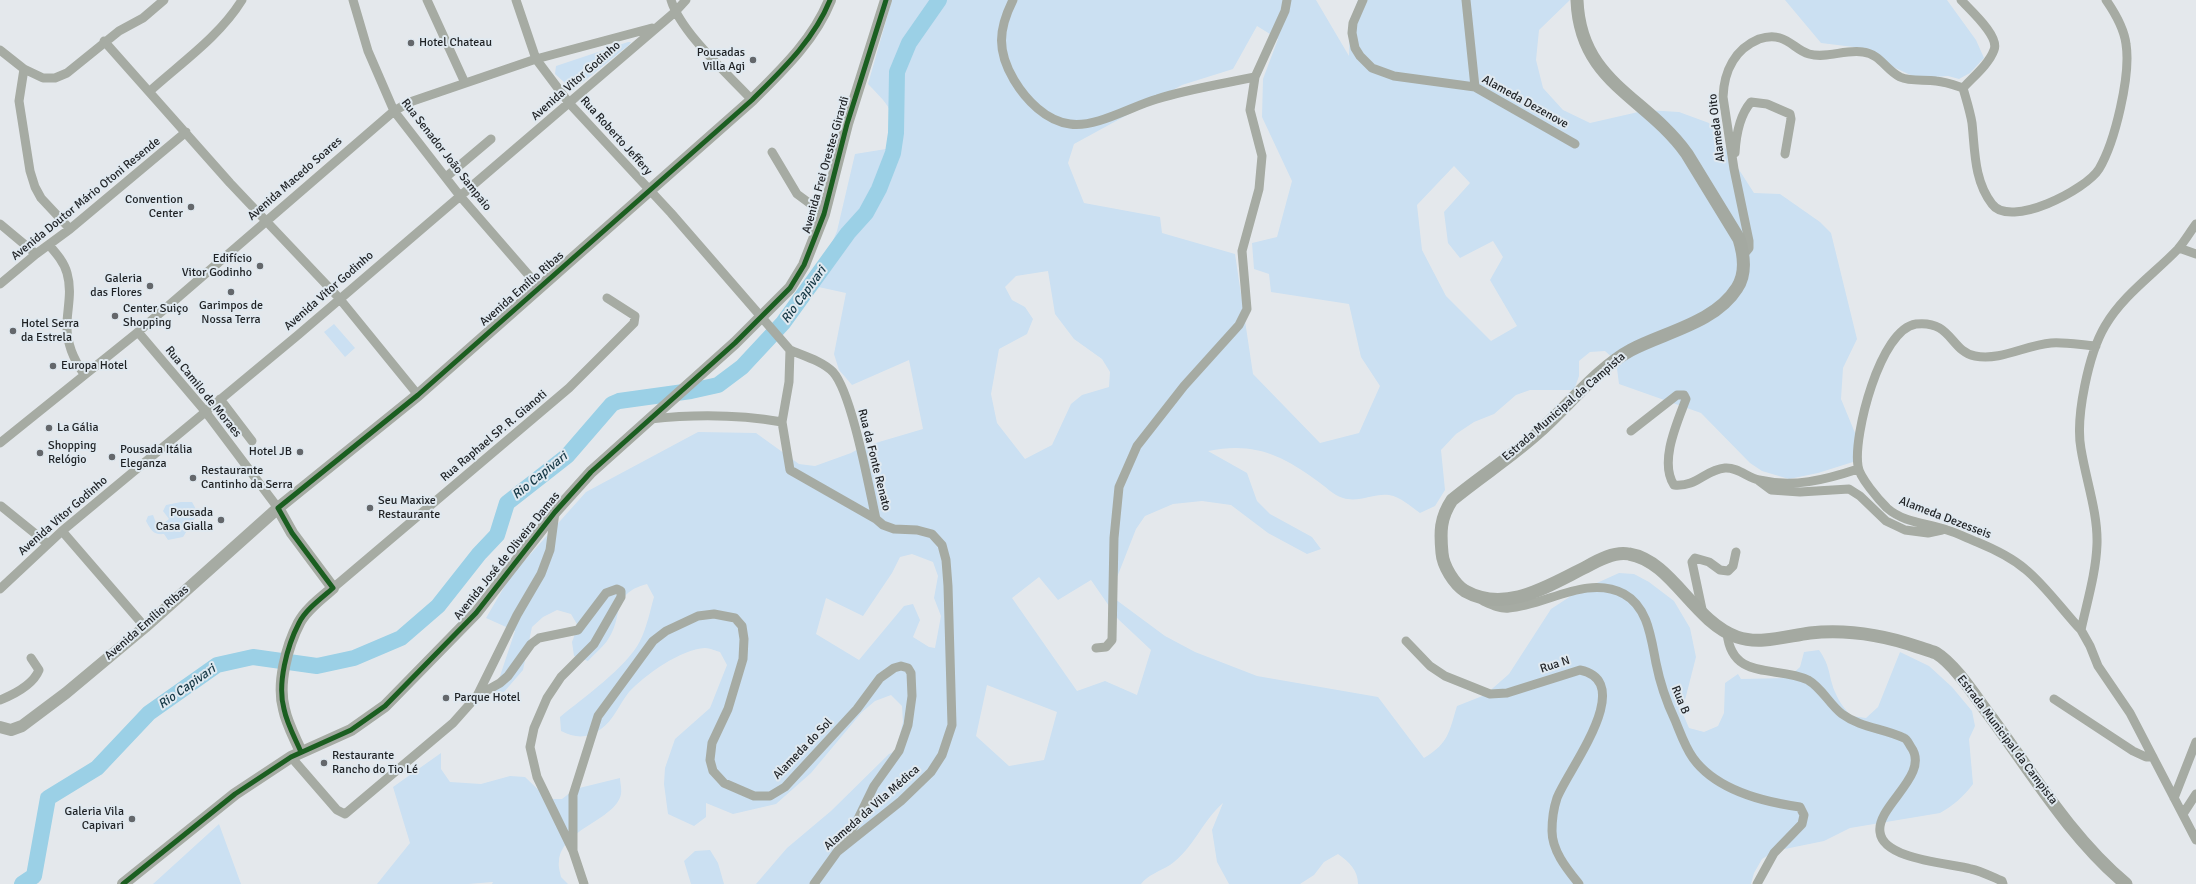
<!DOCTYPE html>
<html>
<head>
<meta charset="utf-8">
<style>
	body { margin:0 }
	canvas { display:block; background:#e4e8ec }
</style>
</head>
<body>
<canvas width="2196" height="884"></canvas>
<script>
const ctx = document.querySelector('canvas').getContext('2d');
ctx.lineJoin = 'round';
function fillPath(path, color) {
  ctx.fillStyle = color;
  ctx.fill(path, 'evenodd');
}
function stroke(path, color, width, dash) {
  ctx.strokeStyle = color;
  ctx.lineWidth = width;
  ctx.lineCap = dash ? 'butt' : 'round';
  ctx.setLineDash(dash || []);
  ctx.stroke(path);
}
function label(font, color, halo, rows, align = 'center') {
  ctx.font = font + ' Signika,sans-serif';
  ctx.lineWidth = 4;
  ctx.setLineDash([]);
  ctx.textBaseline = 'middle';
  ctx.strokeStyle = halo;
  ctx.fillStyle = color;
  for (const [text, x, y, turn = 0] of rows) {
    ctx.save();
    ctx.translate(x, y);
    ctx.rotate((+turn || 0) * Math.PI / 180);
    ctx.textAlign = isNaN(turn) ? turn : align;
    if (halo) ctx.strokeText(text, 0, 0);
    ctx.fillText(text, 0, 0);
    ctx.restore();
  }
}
fillPath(new Path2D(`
	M892 0H1316L1349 56 1350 22 1358 0H1570L1539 30 1536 60 1543 88 1563 110 1590 123 1647 110 1679 112 1709 123 1754 193 1780 194 1820 222 1831 233 1857 339 1843 368 1841 399 1855 433 1853 462 1818 473 1789 479 1762 471 1750 463 1701 413 1619 384 1616 361 1605 351 1590 352 1579 361V376L1574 390H1530L1516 395 1494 414 1474 422 1456 434 1441 450 1445 490 1435 506 1420 513C1410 506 1401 497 1389 495 1374 493 1359 503 1343 498 1334 496 1324 485 1316 480 1280 454 1253 442 1208 451L1247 473 1257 501 1270 514 1312 537 1321 549 1307 554 1268 533 1231 505 1202 501 1173 504 1145 516 1136 529 1114 585 1115 599 1165 636 1195 652 1257 676 1378 697 1424 758C1449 743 1449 732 1457 706L1485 695 1509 674 1551 609 1577 592 1619 573 1634 574 1649 582 1674 601 1690 628 1696 657 1685 700 1683 714 1689 728 1704 732 1718 726 1724 713 1725 683 1738 674 1741 679 1788 678 1800 667 1804 652 1819 650C1831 667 1828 675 1835 692 1839 702 1845 709 1851 716L1866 718 1878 707 1900 652 1929 666 1952 687 1972 711 1975 726 1969 739 1973 784C1963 797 1954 805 1940 813L1850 828 1824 841 1775 851 1762 859 1754 873 1751 884H1358C1358 870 1349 862 1338 854L1324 862 1314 875 1300 884H1229L1217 862 1212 830 1223 803C1202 821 1194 848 1170 865 1160 871 1148 875 1141 884H756L787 848 831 811 889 754 896 751 903 722 902 706 891 695 875 701 862 712 811 773 776 804 733 814 706 803V817L694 826 668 814 664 784 665 768 675 739 710 708 727 665 720 652C716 651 710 648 705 648 681 649 645 675 629 692 620 703 613 721 601 729 587 739 575 738 561 731L560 717C583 698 627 667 640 641 647 627 650 611 654 597L647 584C609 594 625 617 607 641 602 648 594 654 588 661L574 656 572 642 578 626 571 614 557 610 543 617 532 627 523 670 504 692 495 691 515 631 486 618 510 577 586 492 698 432 756 433 799 464 815 466 851 453 862 447 923 429 909 360 852 385 839 370 834 354 846 293 814 286 837 231 855 154 886 149C900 114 891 108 868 84ZM1257 26 1278 39 1263 79 1262 117 1292 181 1277 237 1252 243 1254 269 1269 274 1271 292 1349 304 1361 357 1380 386 1359 433 1320 443 1253 374 1235 254 1162 233 1160 217 1084 203 1068 163 1074 144 1182 85 1233 69ZM1454 166 1470 183 1444 212 1448 243 1460 258 1493 241 1503 257 1490 280 1517 326 1491 341 1446 296 1422 250 1417 205ZM1048 271 1055 314 1074 339 1102 359 1110 372 1109 387 1082 395 1071 404 1052 445 1025 459 997 423 991 394 999 349 1027 334 1033 319 1025 307 1012 300 1005 287 1016 276ZM912 554 933 562 938 576 934 598 941 616 935 648 929 647 913 637 920 620 913 604 904 606 859 660 816 634 826 598 863 616 892 573 900 557ZM1039 577 1058 600 1091 580 1118 619 1151 650 1137 695 1105 681 1077 691 1012 598ZM987 685 1057 712 1044 760 1009 766 976 736Z
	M1785 0H1947L1976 40 1984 58 1970 73 1959 79 1948 76 1917 78 1891 66 1870 49 1821 43Z
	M628 42H631L629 45 573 90 555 74 556 66Z
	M334 324 355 348 345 357 324 332Z
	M181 502H192L198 513 183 537 168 540 164 534C153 535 151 530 146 521L148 516 153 515 156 523 165 522 169 519 163 511 166 505Z
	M441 753V769L450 782 481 784 510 776 525 777 548 799H562L575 789 620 778C620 782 622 789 621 794 616 820 562 828 559 861 558 866 560 872 561 877L568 884H492L493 882 468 884H377L410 843 393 787Z
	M219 824 241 884H153Z
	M710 850 718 863 724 884H691L684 861 695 851Z`), '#cbe0f2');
stroke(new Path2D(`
	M22 884 34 876 48 798 97 768 149 713 217 665 253 657 317 666 354 658 401 638 438 606 479 554 497 535 507 503 567 456 612 404 619 401 691 391 718 385 742 367 783 323 848 233 866 213 879 189 893 153 896 133 897 72 909 43 939 0`), '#9bd0e6', 16);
stroke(new Path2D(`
	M353 0 368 51 394 111 460 196 539 287
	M427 0 465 83
	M516 0 536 59 569 103 671 213 790 350 789 382 782 422 790 470 876 519
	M671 0C681 33 728 74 752 100
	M1013 0C998 30 997 51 1014 80 1026 100 1046 121 1070 124 1096 128 1132 106 1157 99 1189 89 1222 84 1255 77
	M1363 0 1353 23 1352 33 1355 48 1360 56 1372 68 1394 76 1475 87 1575 144
	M1466 0 1475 87
	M1961 0C1970 10 2000 36 1994 50 1989 64 1973 77 1963 88
	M104 41 230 183 339 298 418 395
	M0 50 24 69 43 78H55L67 73 119 31 143 18 164 0
	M24 69 19 101 30 171 35 187 41 198 70 229
	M1963 88C1966 99 1970 111 1972 123 1975 151 1974 181 1992 204 2010 229 2086 190 2099 169 2115 142 2131 75 2126 44 2124 28 2115 13 2106 0
	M150 91C181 63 220 36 242 0
	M772 152 797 194 824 214
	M1735 153C1736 135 1739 116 1751 102L1767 104 1790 114 1791 119 1785 154
	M446 177 491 139
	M0 224 36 254
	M2196 224C2190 232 2185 241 2178 249 2154 274 2123 295 2105 326 2089 353 2075 417 2081 449 2086 480 2098 513 2097 544 2096 573 2087 602 2081 630L2090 646 2098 666 2130 713 2196 840
	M49 245C56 253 64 262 67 273 72 290 68 305 67 322 66 341 73 359 84 374
	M2179 248 2196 254
	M1744 254 1749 248V241L1734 169 1723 97C1724 71 1735 49 1759 39 1765 37 1774 36 1780 38 1791 41 1798 51 1809 54 1827 59 1845 49 1863 52 1880 54 1886 70 1900 77 1911 82 1925 79 1936 81 1946 82 1954 85 1963 88
	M0 284 36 254 70 229 186 132
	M138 332 205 411 278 508
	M790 350C804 356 822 361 833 372 852 393 869 488 876 519L883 525 894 529 917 530 932 534 942 545 946 560 948 586 952 725 942 755 931 772 901 801 837 852 814 884
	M220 399 252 441
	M650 419C695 414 737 414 782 422
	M1631 431 1677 395H1684L1686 399C1677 423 1659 462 1674 485 1698 487 1704 470 1725 468 1738 467 1748 478 1759 480 1793 488 1825 480 1858 469
	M0 443 138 332 394 111 410 102 536 59 652 28
	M1759 481 1771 490 1800 492 1849 489 1860 496 1886 521 1905 530 1928 533 1942 530
	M1 506 48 544
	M62 531 145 627
	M333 588 569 388 634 323 635 316 607 298
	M0 589 62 531 298 335 675 12 686 0
	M1483 601C1492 605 1500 609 1509 608 1545 606 1587 574 1624 594 1648 607 1651 638 1656 663 1660 683 1666 701 1675 720 1680 732 1685 747 1693 758 1716 790 1764 802 1800 807L1804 815 1802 824 1774 853 1757 884
	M1703 614 1692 562 1695 558 1709 562 1720 570 1728 571 1733 566 1736 552
	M2081 630C2064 612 2044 584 2025 569 2011 557 1994 549 1977 542 1967 538 1957 533 1947 530 1927 523 1904 523 1887 508 1879 500 1859 477 1858 466 1853 436 1880 329 1916 324 1952 320 1950 351 1975 356 2001 361 2026 345 2051 343 2066 342 2081 345 2096 346
	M1727 633C1732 682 1777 665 1808 680 1822 688 1829 704 1842 714 1861 728 1883 728 1904 738 1907 739 1909 744 1911 747 1931 775 1876 806 1880 832 1883 860 1950 863 1971 869 1981 871 1992 877 2002 881L2003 884
	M1406 641 1430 666 1445 676 1490 694 1507 693 1580 670C1638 682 1567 771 1557 798 1554 807 1552 822 1552 831 1552 851 1567 869 1579 884
	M1096 648 1106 647 1112 640 1114 538 1119 487 1137 446 1184 386 1239 325 1247 309 1242 251 1259 189 1262 156 1250 110 1255 77 1285 11 1287 0
	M477 696 517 615 541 574 550 550 555 512
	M2054 699 2133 751 2146 757H2153
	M0 700C15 694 33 685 39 670L31 658
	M291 757 337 810 345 814 453 723 477 696 500 683 508 676 531 644 539 638 578 630 606 593 617 589 621 591V597L594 644 561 677 547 698 534 728 530 747 537 777 573 851 584 884
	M2174 798 2196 742
	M2183 814 2196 794
	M573 851V795L598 716 653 641 666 631 698 616 714 614 735 618 742 626 744 639 743 659 728 709 712 743 710 760 713 771 724 783 754 796H770L785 787 857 709 880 678 894 668 901 666 908 668 911 673 912 696 908 725 899 751 874 786 856 823 837 852`), '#a6aba3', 9);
stroke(new Path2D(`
	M278 508 292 533 333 588C322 598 306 609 299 623 287 646 277 684 284 709 287 724 295 738 301 752
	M0 727 11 730 22 726 66 693 145 627 278 508 418 395 752 100C782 70 814 40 830 0
	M123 884 235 794 291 757 351 730 385 706 476 613 555 512 591 472 735 343 790 288 804 265 824 214 847 124 886 0`), '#a6aba3', 12);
stroke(new Path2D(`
	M1577 0C1580 83 1646 96 1687 154L1739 239C1744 255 1747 273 1737 288 1715 323 1665 332 1631 350 1599 367 1568 406 1540 431 1513 456 1481 476 1452 500 1440 518 1440 532 1442 553 1443 566 1454 584 1465 591 1506 614 1549 585 1586 567 1598 560 1615 551 1629 554 1672 561 1693 621 1737 637 1760 645 1787 636 1810 633 1847 629 1883 635 1918 647 1924 649 1931 651 1936 653 1956 665 1978 701 1993 720 2034 776 2072 839 2126 884`), '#a4a9a1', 13);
stroke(new Path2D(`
	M301 752C295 738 287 724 284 709 277 684 287 646 299 623 306 609 322 598 333 588L292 533 278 508 418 395 752 100C782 70 814 40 830 0
	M123 884 235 794 291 757 351 730 385 706 476 613 555 512 591 472 735 343 790 288 804 265 824 214 847 124 886 0`), '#1b5e20', 5);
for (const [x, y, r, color] of [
	[411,43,4,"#64676b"],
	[753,60,4,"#64676b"],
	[191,207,4,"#64676b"],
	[260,266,4,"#64676b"],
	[150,286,4,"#64676b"],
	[231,292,4,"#64676b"],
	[115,316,4,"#64676b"],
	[13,331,4,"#64676b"],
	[53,366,4,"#64676b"],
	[49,428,4,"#64676b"],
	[300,452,4,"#64676b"],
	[40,453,4,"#64676b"],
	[112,457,4,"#64676b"],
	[193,478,4,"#64676b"],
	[370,508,4,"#64676b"],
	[221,520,4,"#64676b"],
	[446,698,4,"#64676b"],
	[324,763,4,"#64676b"],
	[132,819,4,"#64676b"]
]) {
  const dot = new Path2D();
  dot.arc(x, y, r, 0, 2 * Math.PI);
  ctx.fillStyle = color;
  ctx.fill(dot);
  stroke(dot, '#e0e9f0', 1.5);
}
label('12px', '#1f2225', '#e0e9f0', [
	["Hotel Chateau",419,43],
	["Pousadas",745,53,"right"],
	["Villa Agi",745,67,"right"],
	["Convention",183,200,"right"],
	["Center",183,214,"right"],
	["Edifício",252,259,"right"],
	["Vitor Godinho",252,273,"right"],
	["Galeria",142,279,"right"],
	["das Flores",142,293,"right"],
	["Garimpos de",231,306,"center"],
	["Nossa Terra",231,320,"center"],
	["Center Suiço",123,309],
	["Shopping",123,323],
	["Hotel Serra",21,324],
	["da Estrela",21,338],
	["Europa Hotel",61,366],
	["La Gália",57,428],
	["Shopping",48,446],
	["Relógio",48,460],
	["Pousada Itália",120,450],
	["Eleganza",120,464],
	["Hotel JB",292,452,"right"],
	["Restaurante",201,471],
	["Cantinho da Serra",201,485],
	["Seu Maxixe",378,501],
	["Restaurante",378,515],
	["Pousada",213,513,"right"],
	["Casa Gialla",213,527,"right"],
	["Parque Hotel",454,698],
	["Restaurante",332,756],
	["Rancho do Tio Lé",332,770],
	["Galeria Vila",124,812,"right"],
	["Capivari",124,826,"right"]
], 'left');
label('12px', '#1f2225', '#e0e9f0', [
	["Avenida Vitor Godinho",576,81,-41],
	["Alameda Dezenove",1525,102,29],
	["Alameda Oito",1717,128,-97],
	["Rua Roberto Jeffery",616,136,48],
	["Rua Senador João Sampaio",446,155,52],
	["Avenida Frei Orestes Girardi",826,165,-74],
	["Avenida Macedo Soares",295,179,-41],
	["Avenida Doutor Mário Otoni Resende",86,199,-39],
	["Avenida Emílio Ribas",522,289,-41],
	["Avenida Vitor Godinho",329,291,-41],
	["Rua Camilo de Moraes",203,392,51],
	["Estrada Municipal da Campista",1564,407,-41],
	["Rua Raphael SP. R. Gianoti",494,436,-40],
	["Rua da Fonte Renato",874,460,76],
	["Avenida Vitor Godinho",63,516,-41],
	["Alameda Dezesseis",1945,518,21],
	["Avenida José de Oliveira Damas",507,556,-51],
	["Avenida Emílio Ribas",147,623,-41],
	["Rua N",1555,665,-18],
	["Rua B",1680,700,68],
	["Estrada Municipal da Campista",2007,740,53],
	["Alameda do Sol",803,749,-46],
	["Alameda da Vila Médica",872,808,-41]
]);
label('italic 13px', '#163845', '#e0e9f0', [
	["Rio Capivari",804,295,-54],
	["Rio Capivari",540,476,-39],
	["Rio Capivari",187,687,-35]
]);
</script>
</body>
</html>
